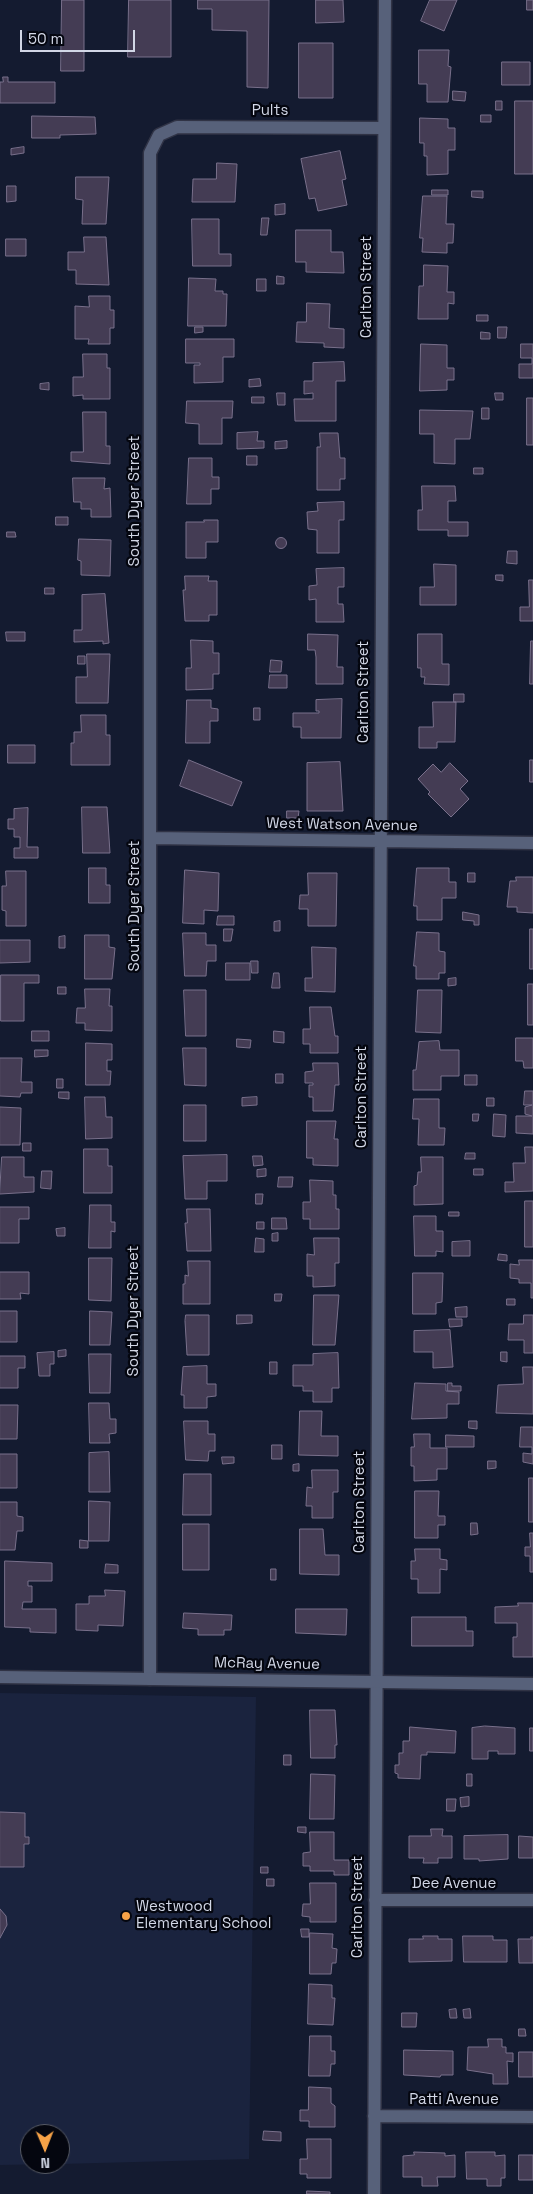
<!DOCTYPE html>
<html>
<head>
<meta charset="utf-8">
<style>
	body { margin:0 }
	#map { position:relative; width:533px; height:2194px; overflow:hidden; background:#141b30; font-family:"Space Grotesk",sans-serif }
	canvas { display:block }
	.north { position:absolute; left:20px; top:2124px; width:50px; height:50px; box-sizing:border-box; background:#04060f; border:1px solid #565a65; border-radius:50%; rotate:179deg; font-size:14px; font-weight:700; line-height:20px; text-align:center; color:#d2d7e6 }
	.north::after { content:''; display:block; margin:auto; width:18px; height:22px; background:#f6a247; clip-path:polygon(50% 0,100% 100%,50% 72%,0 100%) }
	.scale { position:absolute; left:20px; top:30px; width:115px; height:22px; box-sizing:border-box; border:2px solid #d2d7e6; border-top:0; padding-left:6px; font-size:15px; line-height:18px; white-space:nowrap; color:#d2d7e6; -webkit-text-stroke:4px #04060f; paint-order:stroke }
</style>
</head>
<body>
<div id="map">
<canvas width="533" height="2194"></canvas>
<div class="north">N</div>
<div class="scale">50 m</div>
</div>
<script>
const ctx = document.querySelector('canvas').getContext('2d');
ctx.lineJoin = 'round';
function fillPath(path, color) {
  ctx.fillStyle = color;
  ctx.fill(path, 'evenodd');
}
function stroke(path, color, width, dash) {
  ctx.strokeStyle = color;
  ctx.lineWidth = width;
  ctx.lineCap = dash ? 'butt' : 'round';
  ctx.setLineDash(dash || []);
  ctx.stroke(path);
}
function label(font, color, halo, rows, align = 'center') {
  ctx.font = font + ' "Space Grotesk",sans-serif';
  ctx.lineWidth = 4.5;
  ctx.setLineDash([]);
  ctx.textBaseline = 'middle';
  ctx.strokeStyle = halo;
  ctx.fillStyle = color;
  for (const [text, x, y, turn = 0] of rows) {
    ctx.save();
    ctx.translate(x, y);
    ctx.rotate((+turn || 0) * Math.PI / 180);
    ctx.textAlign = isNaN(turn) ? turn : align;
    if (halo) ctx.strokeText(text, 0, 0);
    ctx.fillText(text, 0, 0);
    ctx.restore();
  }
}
fillPath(new Path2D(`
	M0 1693 256 1697 249 2159 60 2164V2134H30V2164H52L0 2165Z`), '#1a233e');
const building = new Path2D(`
	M62 0H84V71H61Z
	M129 0H171V57H128Z
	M198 0H269L268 88 247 87V31L212 30V9H198Z
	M316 0H343L344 22 316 23Z
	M430 0H457L444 31 421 21Z
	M527 0H533V10H527Z
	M299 43H333V98H299Z
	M419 50H449L448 66 451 67 448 102H427V84H419Z
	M502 62H530V85H502Z
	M3 77H8V82H55V103H0V82H3Z
	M453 91 466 92 465 101 453 100Z
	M496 101H502V110H496Z
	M515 101H533V174H515Z
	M481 115H491V122H481Z
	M32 116 95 117 96 134 60 135V138H32Z
	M420 118 448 119V128H455V150H448V174L427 175V156H424V143H420Z
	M24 147V153L11 155V149Z
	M340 151 346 179 342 180 347 205 318 211 315 198 309 199 301 159Z
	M217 163 237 164 235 202H192L193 179H216Z
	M76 177H109L106 224H82L83 200 76 199Z
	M7 186H16V201L7 202Z
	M432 190H448V195H432Z
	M472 191H483V198L472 197Z
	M423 196H447L446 224H454L453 243H447V253L422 252 423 238H420Z
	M285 204V214L275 215V205Z
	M262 218H269L267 235H261Z
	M192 219H219V254H231V266H193Z
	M296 230H331V252H343L344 273 306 272V262H296Z
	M84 237H106L109 285 76 284V270H68V252H84Z
	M6 239H26V256H6Z
	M424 265 448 266 447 292H454V304L448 303V319H418L419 286H423Z
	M277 276 284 277V284H277Z
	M189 278 216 279 215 291H223V294H227L226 326H188Z
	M257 279H266V291H257Z
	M89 296H110V310H114V328H110V344H88L89 339H75V306L89 307Z
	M307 303 330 304 329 328 344 329V348L324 347V343L296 342 297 322H306Z
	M477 315H488V321H477Z
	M195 327H203V332L195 333Z
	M498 327H507L506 338H498Z
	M481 332 490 333V339H481Z
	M186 339H234V357H223V382L194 383V365H200V363H186Z
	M421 344 447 345V368H454V380H447V390L420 391Z
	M521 344H533V378H519V364H532V358H521Z
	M83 354H107V368H110V399H83V395L73 396V377H83Z
	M344 362 345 381H336V421H295L294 399H313V393L304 394V381H313V363Z
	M260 379 261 386 249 387V380Z
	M49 383V390L40 389V384Z
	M277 393H285V405H278Z
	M495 393H503V400H496Z
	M252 397H264V403H252Z
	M527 398H533V445H527Z
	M187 401H233L232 418H222V444H199V424L186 423Z
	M482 408H489V419H482Z
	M420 410 473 411 470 439H455V464L434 463V434H420Z
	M83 412H106V446H110V464L71 461V452H83Z
	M258 432 257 441H264V448L237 449V433Z
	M320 433H338L340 458H345V479H340V490H317V447H320Z
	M287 441V448L275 449V442Z
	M247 456H257V465H247Z
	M189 458H212V477H219V489H211V504H187Z
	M474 468H483V474H474Z
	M73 478H105L104 489 110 488 111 517H91V509H81V502H74Z
	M422 486H455L456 501H448V522H468V536H448V530H418V510H422Z
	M344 502V520H339V553H317V530L308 529 307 512 318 511 317 503Z
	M56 517H68V525H56Z
	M204 520H218V542H206V558H186V522H204Z
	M7 532H15L16 537H7Z
	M275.5 543a5.5 5.5 0 1 1 11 0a5.5 5.5 0 1 1-11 0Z
	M79 539 111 540 110 576 81 575V561L78 560Z
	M508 551H517V564L507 563Z
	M434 564 456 565V605H420V587H434Z
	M344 568V587H338V604H343L344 622H316V599L309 600V586L317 585 316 569Z
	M496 575H503V581L496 580Z
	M185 576H209L208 581H217V615H209V621H185L183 590H185Z
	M529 580H533V621H520V607H529Z
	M45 588H54V594H45Z
	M105 594 109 643 103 644V641L74 642V630H82V595Z
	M6 632H25V641H7Z
	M308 634 338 635 337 667H343V684H316V657L315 650H308Z
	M418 634H442V664H449V685L424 684 425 677H421V668H418Z
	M191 640 213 641V653H219V674H213V689L186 690V668H191Z
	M531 641H533V684H530Z
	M87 654H110L108 703H76V677H87Z
	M78 656H85V664H78Z
	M271 660 282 661 281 672H270Z
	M270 675H287V688H269Z
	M454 694H464V702H454Z
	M342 699 341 738H301V727H293V713H319V711H316V700Z
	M187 700H211V708L218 709V721H210V743H186Z
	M433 702H456L455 742H437V748H419V727H433Z
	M254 708H260V720H254Z
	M81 715H106V735H110V765H71V743H74V732H81Z
	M8 745H35V763H8Z
	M189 760 242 782 232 806 180 786Z
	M530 760H533V782H530Z
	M340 762 343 811H307V763Z
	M450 763 468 781 460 789 469 799 451 817 428 794 430 792 418 779 433 764 441 772Z
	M82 807H107L110 853H83Z
	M28 808 27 847H38V858H14V848H20V837H14V829H8V819H14V809Z
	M287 811H299L298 818H287Z
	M89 868H106V885H110V903H89Z
	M417 868H449V882H456V898H442V920H417V906H414Z
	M185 870 219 873 218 911 204 910V924L183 923Z
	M6 871H26V926H6V911L2 910V886H6Z
	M308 873H337L336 926H308V909H299L300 895H308Z
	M468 873H475V882H468Z
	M516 877H533V913L517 912V907H507L510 881H516Z
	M463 912 479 915V925H474V921L463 920Z
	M218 916H234V925H217Z
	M280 921V931H274V922Z
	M224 929H233L231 941H224Z
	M530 929H533V969H530Z
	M417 932 439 933V951L445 952V973H439V979H416V966H414Z
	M183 933H206V945H216V961H207L206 976H185Z
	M85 935H109V947L115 948 112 979H85Z
	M65 936V948H59V937Z
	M0 940H30V962L0 963Z
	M312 947 336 948 335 992 305 991V978H312Z
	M251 961H258V973H252Z
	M226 963H250V980H226Z
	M274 973H279L280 988H272Z
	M1 975H39V983H24V1021H1Z
	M456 978V985L448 986V979Z
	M528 984H533V1025H528Z
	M58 987H66V994H58Z
	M85 989H110L109 1006H112V1031L85 1030V1023H76L77 1008H85Z
	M184 990H206V1036H186Z
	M418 990H442L441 1033 416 1032Z
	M310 1007H331L335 1036H338V1053H310V1044H303V1029H310Z
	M32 1031H49V1041H32Z
	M274 1031 284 1032V1043L274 1042Z
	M516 1038H533V1068H524L523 1061H516Z
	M237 1039 251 1040 250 1048 237 1047Z
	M439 1041 440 1050H459V1076H441V1090H413V1070H416L419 1042Z
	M86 1043 112 1044V1060H107V1071H111L110 1085H86Z
	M183 1048H206V1086L185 1085Z
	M35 1050H48V1056L35 1057Z
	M0 1058H22L21 1082H32V1093H21L20 1097 0 1096Z
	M313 1063H338L339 1085H335L333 1111H313V1097H309V1085H313V1083H305V1072L313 1071Z
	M276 1074H283V1083H276Z
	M465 1075H477V1085H465Z
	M57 1079H63V1088H57Z
	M525 1091H533V1134L516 1133V1116H532L525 1114V1107L532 1105H524Z
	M59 1092H69V1099L59 1098Z
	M85 1097H105L106 1117H112V1138L86 1139Z
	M257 1097V1105L242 1106V1098Z
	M487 1098H494V1106H487Z
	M414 1099H439V1128H445L444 1145H418L419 1119H413Z
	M184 1105H206V1141H184Z
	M0 1107 21 1108 20 1145H0Z
	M473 1114H479L478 1121H473Z
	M494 1114 506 1115 505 1137 493 1136Z
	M307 1121H336L334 1139H338V1166L313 1165V1158H307Z
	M23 1143H31V1151H23Z
	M525 1147H533V1191L505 1192V1182H514L513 1163H525Z
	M84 1149H108V1166H112V1193H84Z
	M466 1153H475V1159H465Z
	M227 1155V1181H207V1199H185L183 1156Z
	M253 1156H262L263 1165 254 1166Z
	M2 1157H24V1177H34V1192L0 1194Z
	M421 1157H443V1204L414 1205V1186L417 1185 418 1172H421Z
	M266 1169V1176L257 1177V1170Z
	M474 1169H483V1175H474Z
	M42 1171H52L51 1189 41 1188Z
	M279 1177H293L292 1187H278Z
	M310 1180 333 1181V1195H336V1209H339V1229H310V1219H303V1202H310Z
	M256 1194H263L262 1204H256Z
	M525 1201H533V1247H525Z
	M90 1205H111V1222H115V1232L111 1231V1248H89Z
	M0 1207H29V1219H19V1243H0Z
	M187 1209H210L211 1251H187L185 1223H187Z
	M449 1212H459V1216H449Z
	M414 1216H436V1231H443V1252L436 1251V1256H415Z
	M272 1218H286L287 1229H272Z
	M257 1222H264V1229H257Z
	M65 1228V1236H57L56 1229Z
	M278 1233V1241H272V1234Z
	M256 1238 264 1239V1252H255Z
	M314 1238H339V1263H335V1286L313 1287V1276H307V1254L314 1255Z
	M470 1241V1256H452V1242Z
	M499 1254 507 1255V1261L498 1260Z
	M89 1258H112L111 1301 89 1300Z
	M519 1260H533V1298H531V1283H519V1279L510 1278V1264L519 1265Z
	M188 1261H210V1304H183V1284H185V1275L188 1276Z
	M0 1272H29V1294L20 1293 21 1299H0Z
	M413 1273H443L442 1302 436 1303V1314H413Z
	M275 1294H282L281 1301H275Z
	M314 1295H339L335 1345H313Z
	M507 1299H515V1305H507Z
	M467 1307V1317H456L455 1308Z
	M0 1311H17V1342H0Z
	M90 1311 112 1312 110 1345H90Z
	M186 1315H209V1355H187L185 1321Z
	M237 1315H252V1323L237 1324Z
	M524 1315H533V1353H524V1340H508L509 1324H523Z
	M449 1319H462V1326L450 1327Z
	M450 1330 453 1367 433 1368V1352H414V1331Z
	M66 1350V1356L58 1357V1351Z
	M54 1352V1364H50V1376H39L37 1353Z
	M501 1352H507V1362L501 1361Z
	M338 1353 339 1388H332V1402H313V1391H303V1386H293V1365H313V1354Z
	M89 1354H111L110 1393H90Z
	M0 1356H25V1368H18V1388H0Z
	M270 1362H277V1374H270Z
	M207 1366V1384H216V1396L207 1397V1408H184V1395H181L183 1367Z
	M523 1367H533V1414L496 1413 498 1385 523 1384Z
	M415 1383 446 1384V1391L459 1392V1404H447V1418L412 1419Z
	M448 1383H452V1386H461V1391H448Z
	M89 1403H109L110 1419H116V1433L109 1434 110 1443H90Z
	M0 1405H18L17 1439H0Z
	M300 1411H322L321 1436H338V1456L299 1455Z
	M184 1421H208V1434H215V1451H209L208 1461 186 1460Z
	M469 1421H477V1429L469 1428Z
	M521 1427H533V1464L523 1462V1453L532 1454V1447H520Z
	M414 1434H430V1448H447V1469H437V1480L414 1481V1466H411V1447H414Z
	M446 1435 474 1436V1447H446Z
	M272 1445H282V1459H272Z
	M109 1452 110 1492H89V1453Z
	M0 1454H17V1488H0Z
	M222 1457H234V1463L223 1464Z
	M488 1461H496V1468L488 1469Z
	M299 1464V1471H293V1465Z
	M312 1470H338V1492H333V1518H312V1506H306L307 1487 312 1488Z
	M184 1474H211V1515H183Z
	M529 1478H533V1522H529Z
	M415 1491H439L438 1516H445V1525H438V1538H415Z
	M89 1501 110 1502 109 1541H89Z
	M0 1502H17V1516L23 1517V1531H17L15 1550H0Z
	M471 1523H477L478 1534 471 1535Z
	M183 1524H209V1570H183Z
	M300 1529H323L325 1555H339V1575L300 1574Z
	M530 1533H533V1572H530V1556H525V1547H530Z
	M80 1540 88 1541V1548H80Z
	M415 1549H440V1559L447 1560V1570L440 1569V1593H418V1579H411V1561H415Z
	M5 1561 52 1563V1581H28V1586H32V1602H23L22 1609H56V1633L30 1632V1628L5 1627Z
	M106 1564 118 1565V1573H105Z
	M271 1569H276V1580H271Z
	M105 1590 125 1591 123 1626 98 1625V1631L76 1630V1604H89V1596H105Z
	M518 1603H533V1657H513V1637H517V1623H495V1607L518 1606Z
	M296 1609H347L346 1635 296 1633Z
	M184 1613 232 1615 231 1630H224V1635H198V1629L183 1628Z
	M412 1617H466V1631H473V1646H412Z
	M310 1710H335L337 1745H335V1758H311Z
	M485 1726 515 1728V1754H498V1751H488V1759H472V1728Z
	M410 1727 456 1731 455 1753 427 1752V1755H421L420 1779 398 1778V1774L395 1773V1765H399V1753H403V1741H409Z
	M530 1728H533V1751H530Z
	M284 1755H291V1765H284Z
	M311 1774 335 1775 334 1819H310Z
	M467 1774H472V1786H467Z
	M469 1797V1806L461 1807 460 1798Z
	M447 1799H456L455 1811H447Z
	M0 1812 25 1813V1837H29V1844H24V1867H0Z
	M298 1827H306V1833L298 1832Z
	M431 1829H443L442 1836H452V1858H438V1863H423L424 1858H409V1836H431Z
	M310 1832H334V1860H349V1875H334V1871H310V1866H303V1853L310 1852Z
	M508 1835V1859L479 1861V1859H464V1836Z
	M519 1836 533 1837V1858H519Z
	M261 1867H268V1873H261Z
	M267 1879H274V1886H267Z
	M310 1883H336V1922H310V1917L302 1916 303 1904H310Z
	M0 1909 6 1916 7 1925 0 1938Z
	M301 1929H309V1937H302Z
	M310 1933 333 1934 332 1948 337 1949 336 1963H332L331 1974H310Z
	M423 1936H438V1939H452V1961L409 1962V1939H423Z
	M463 1936H493V1940H507V1962H464Z
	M531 1937H533V1963H519L518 1939H531Z
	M309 1984 332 1985V1998H335L333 2025 308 2024Z
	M456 2009 457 2018H450L449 2010Z
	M470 2009 471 2018H464L463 2010Z
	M402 2013H417L416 2027H402Z
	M519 2029H525L526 2036H519Z
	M310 2036H331V2051H335V2064H331L330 2076H309Z
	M488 2039H502V2047H506V2053H513V2062L507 2061 508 2084H493V2074L467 2070 468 2047H488Z
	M404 2050 453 2051V2075H441L440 2077 404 2075Z
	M519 2052H533V2077H519Z
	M309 2087 331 2088V2103L335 2106V2127H309V2121H300V2110H308Z
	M264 2131 281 2132V2141L263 2140Z
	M307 2139H331V2178H307V2174H300V2159H307Z
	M414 2152 445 2153V2156L455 2155V2177H437L438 2186H422V2177H403V2156L414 2155Z
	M466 2152H495V2156L505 2155V2178H501V2186H487V2179H467Z
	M519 2155H533V2180H519Z
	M307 2191 330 2192V2194H307Z`);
fillPath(building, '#443c54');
stroke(building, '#79708b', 1);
const street = new Path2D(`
	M151 838 533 843
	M150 1679V153L159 135 177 127 384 128
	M375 1900H533
	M374 2116 533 2117
	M374 2194 385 0`);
const secondary = new Path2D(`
	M0 1677 533 1684`);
stroke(street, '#303345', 15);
stroke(secondary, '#303345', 15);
stroke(street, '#57617a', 12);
stroke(secondary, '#57617a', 12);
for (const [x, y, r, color] of [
	[126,1916,5,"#f6a247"]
]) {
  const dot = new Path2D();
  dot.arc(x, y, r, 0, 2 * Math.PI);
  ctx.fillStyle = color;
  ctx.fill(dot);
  stroke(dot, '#04060f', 2);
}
label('15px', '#d2d7e6', '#04060f', [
	["Pults",270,111],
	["Carlton Street",367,287,-90],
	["South Dyer Street",135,501,-90],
	["Carlton Street",364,692,-90],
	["West Watson Avenue",342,825,1],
	["South Dyer Street",135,906,-90],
	["Carlton Street",362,1097,-90],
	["South Dyer Street",134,1311,-90],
	["Carlton Street",360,1502,-90],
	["McRay Avenue",267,1664,1],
	["Dee Avenue",454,1884],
	["Carlton Street",358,1907,-90],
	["Patti Avenue",454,2100]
]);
label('15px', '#d2d7e6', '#04060f', [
	["Westwood",136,1907],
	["Elementary School",136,1924]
], 'left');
</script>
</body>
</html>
